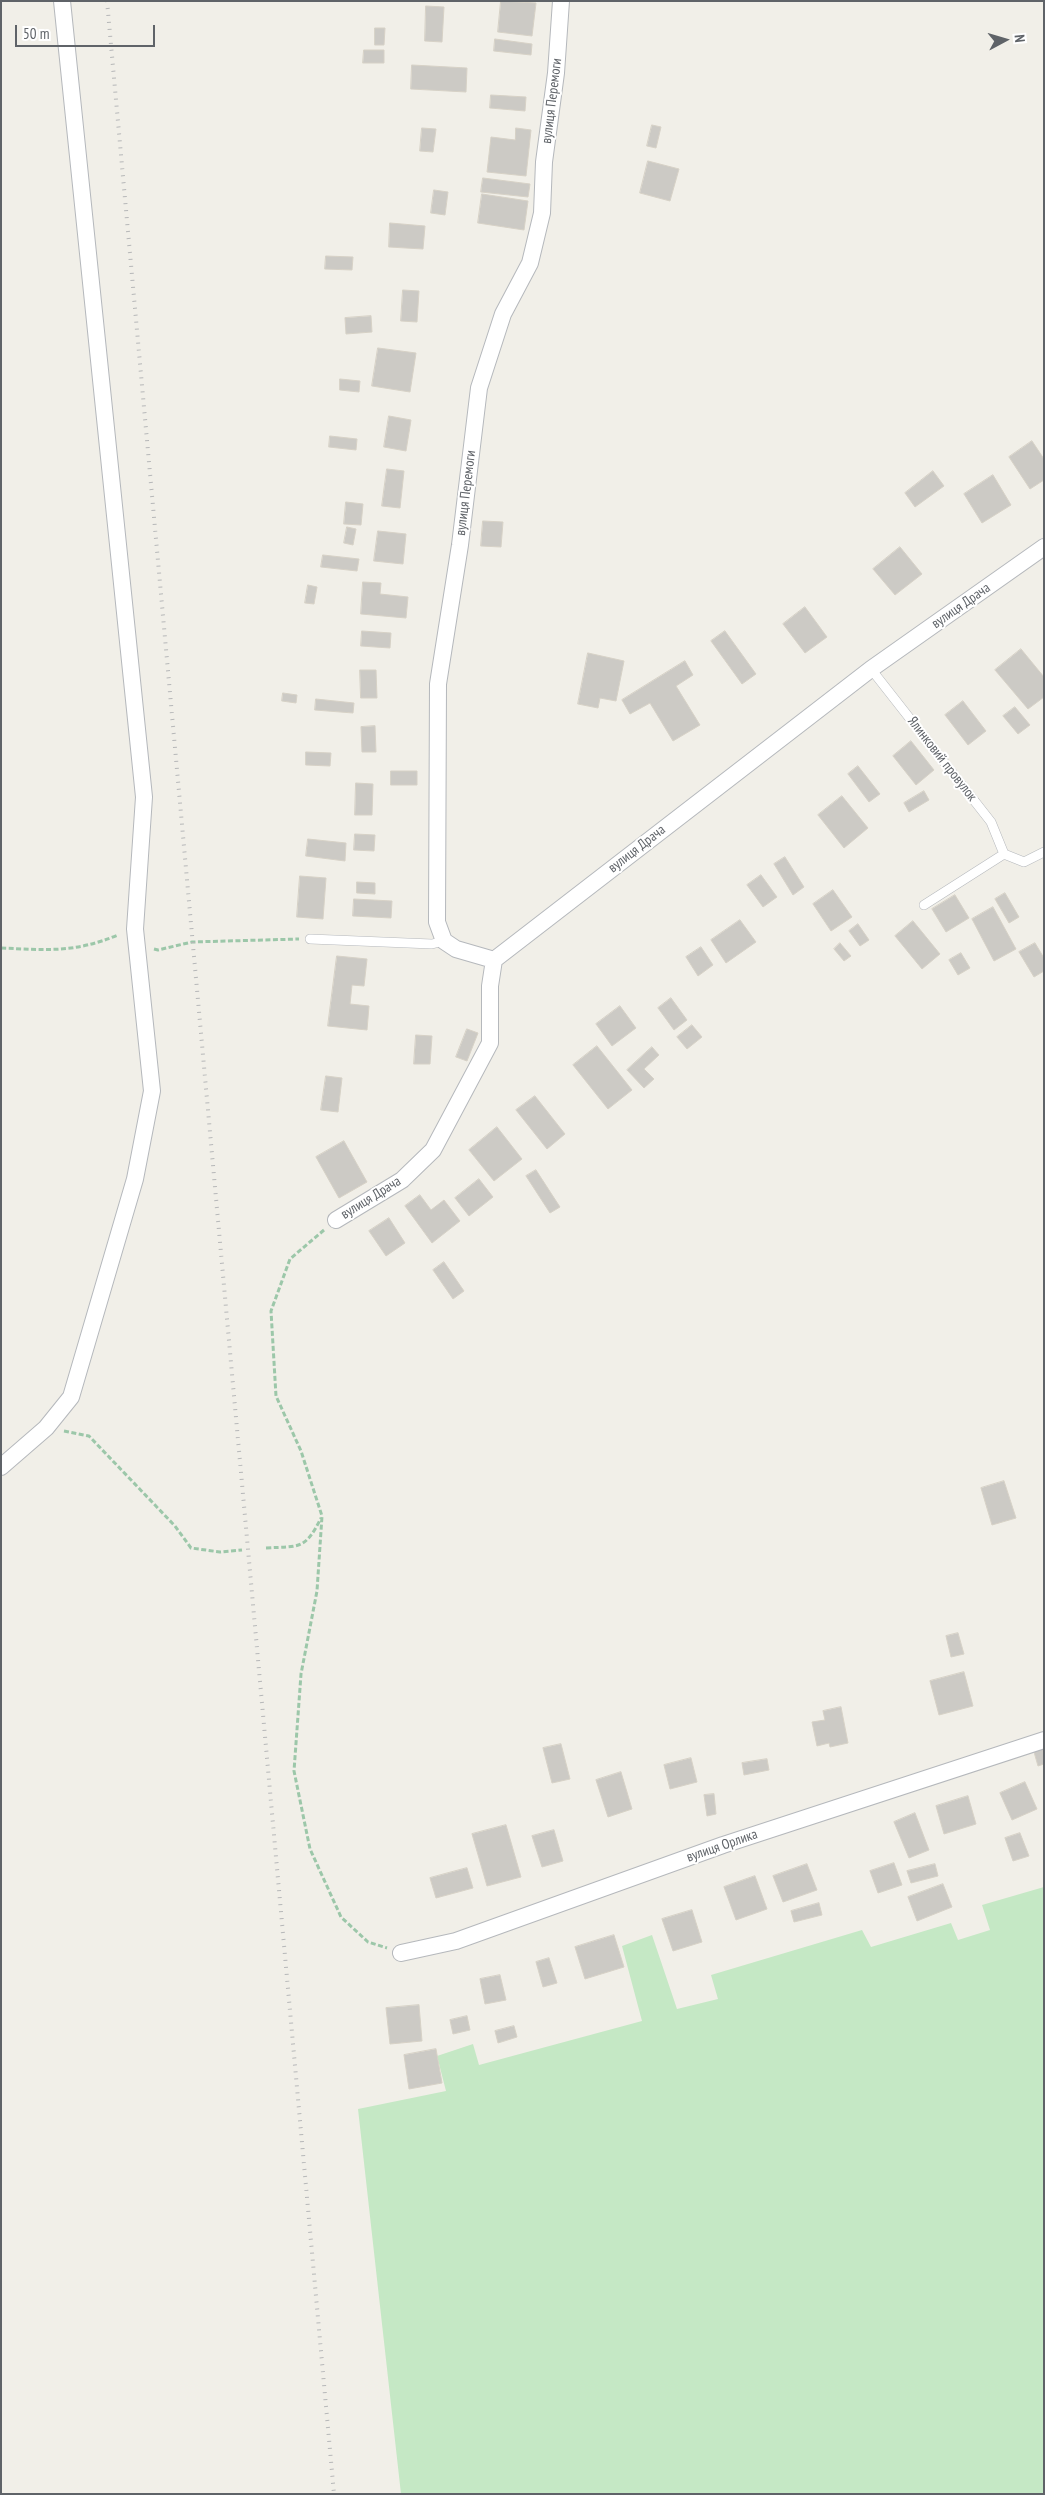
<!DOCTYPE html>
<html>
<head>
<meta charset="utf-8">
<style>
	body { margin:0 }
	#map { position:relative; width:1045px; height:2495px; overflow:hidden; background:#f1efe8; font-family:"PT Sans Narrow",sans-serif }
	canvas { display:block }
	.frame { position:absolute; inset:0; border:2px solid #5f6368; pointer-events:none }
	.north { position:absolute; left:980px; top:15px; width:50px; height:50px; -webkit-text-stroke:4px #fff; paint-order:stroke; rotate:84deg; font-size:14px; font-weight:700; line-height:20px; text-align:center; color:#5f6368 }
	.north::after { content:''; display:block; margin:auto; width:18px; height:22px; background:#5f6368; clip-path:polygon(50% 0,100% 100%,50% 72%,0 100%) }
	.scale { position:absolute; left:15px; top:25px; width:140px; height:22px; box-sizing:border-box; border:2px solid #5f6368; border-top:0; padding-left:6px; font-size:15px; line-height:18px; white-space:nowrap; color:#5f6368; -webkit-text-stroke:4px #fff; paint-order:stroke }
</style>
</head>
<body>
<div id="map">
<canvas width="1045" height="2495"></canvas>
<div class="frame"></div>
<div class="north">N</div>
<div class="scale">50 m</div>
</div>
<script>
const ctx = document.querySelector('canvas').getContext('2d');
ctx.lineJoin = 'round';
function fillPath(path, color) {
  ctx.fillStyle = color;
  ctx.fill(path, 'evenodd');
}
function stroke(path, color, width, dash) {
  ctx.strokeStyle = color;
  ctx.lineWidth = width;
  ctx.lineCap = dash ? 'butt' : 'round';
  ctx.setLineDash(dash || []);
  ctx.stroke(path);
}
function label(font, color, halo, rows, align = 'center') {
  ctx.font = font + ' "PT Sans Narrow",sans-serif';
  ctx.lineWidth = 4;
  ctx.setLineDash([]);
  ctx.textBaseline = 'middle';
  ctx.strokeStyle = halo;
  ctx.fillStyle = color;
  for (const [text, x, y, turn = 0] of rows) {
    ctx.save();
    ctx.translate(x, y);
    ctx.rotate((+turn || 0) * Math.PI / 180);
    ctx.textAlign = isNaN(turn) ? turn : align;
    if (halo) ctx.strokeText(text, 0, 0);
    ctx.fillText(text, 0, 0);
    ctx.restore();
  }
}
fillPath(new Path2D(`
	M1044 1887V2494H401L358 2109 446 2091 437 2056 473 2044 479 2065 642 2021 622 1946 652 1935 677 2009 718 1999 711 1975 862 1930 871 1947 951 1923 958 1940 990 1930 982 1905Z`), '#c5e8c5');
const building = new Path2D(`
	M501 1 536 3 532 36 498 32Z
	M426 6 444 7 442 42 425 41Z
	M375 28H385L384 45H375Z
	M495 39 532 44 531 55 494 51Z
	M364 50H384V63H363Z
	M412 65 467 68 466 92 411 89Z
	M491 95 526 97 525 111 490 108Z
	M652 125 661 127 656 148 647 146Z
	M422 128 436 129 433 152 420 151Z
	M516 128 531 130 526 176 487 172 491 137 515 140Z
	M648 161 679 169 670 201 640 193Z
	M483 178 530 184 528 197 481 192Z
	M434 190 448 192 445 215 431 213Z
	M482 194 528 201 524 230 478 223Z
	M390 223 425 226 423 249 389 247Z
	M326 256 353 257 352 270 325 269Z
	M403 290 419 291 417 322 401 321Z
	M371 316 372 332 346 334 345 318Z
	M378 348 416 353 410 392 372 386Z
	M340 379 360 381 359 392 340 390Z
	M389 416 411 420 406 451 384 447Z
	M330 436 357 439 356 450 329 447Z
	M1032 441 1044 459V480L1030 489 1009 457Z
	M387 469 404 471 400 508 382 506Z
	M933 471 944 486 915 507 905 493Z
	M993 475 1011 505 982 523 964 494Z
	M346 502 363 504 361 525 344 524Z
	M483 521 503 522 501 547 481 546Z
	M347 527 356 529 353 545 344 543Z
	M378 531 406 534 403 564 374 561Z
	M900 547 922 574 895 595 873 569Z
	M323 555 359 559 357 571 321 567Z
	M363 582 381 583 380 594 408 597 406 618 361 614Z
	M308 585 317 587 314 604 305 603Z
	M805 607 827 637 805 653 783 624Z
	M362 631 391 633 390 648 361 646Z
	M725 631 756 674 742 684 711 641Z
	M1021 649 1044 677V697L1028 709 995 670Z
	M588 653 624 661 616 701 600 698 598 708 578 704Z
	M685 661 693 675 676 686 700 725 673 741 650 703 630 714 622 700Z
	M360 670H376L377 698H361Z
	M283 693 297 695 296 703 282 701Z
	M316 699 354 703 353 713 315 710Z
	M963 701 986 731 968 745 945 715Z
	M1015 707 1030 725 1018 734 1003 716Z
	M375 726 376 752H362L361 727Z
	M911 741 934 770 916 785 893 756Z
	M306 752 331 753 330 766 306 765Z
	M858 766 880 794 869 802 848 774Z
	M391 771H417V785H391Z
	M356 783 373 784 372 815H355Z
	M924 791 929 800 909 812 904 803Z
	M842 796 868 828 844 848 818 815Z
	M355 834 375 835 374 851 354 850Z
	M308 839 346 843 345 861 306 856Z
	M785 857 804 887 793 895 774 864Z
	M761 875 777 897 763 907 747 885Z
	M300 876 326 878 323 919 297 917Z
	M357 882 375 883V894L357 893Z
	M833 890 852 917 831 931 813 904Z
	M1005 893 1019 917 1009 923 995 899Z
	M955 895 969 918 946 932 932 909Z
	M354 899 392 901 391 918 353 916Z
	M993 907 1016 949 994 961 972 919Z
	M740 920 756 942 726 963 711 940Z
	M913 921 940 954 922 969 895 936Z
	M858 924 869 940 860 946 849 931Z
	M840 943 851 956 844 961 834 949Z
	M1035 943 1044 958V971L1034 977 1019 952Z
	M701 947 713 965 698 976 686 957Z
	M961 953 970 968 958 975 949 960Z
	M337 956 367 959 364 986 352 985 350 1004 369 1006 367 1030 328 1026Z
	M671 998 687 1020 674 1030 658 1008Z
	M620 1006 636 1028 612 1046 596 1024Z
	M692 1025 702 1037 687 1049 677 1037Z
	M467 1029 478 1033 467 1061 456 1057Z
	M416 1035 432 1036 430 1064H414Z
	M597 1046 632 1090 608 1109 573 1065Z
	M652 1047 659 1055 644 1069 654 1079 644 1088 627 1070Z
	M326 1076 342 1078 338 1112 321 1110Z
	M535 1096 565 1134 547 1149 516 1110Z
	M497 1127 522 1159 494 1181 469 1150Z
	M344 1141 367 1182 339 1198 316 1157Z
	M536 1170 560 1207 550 1213 526 1176Z
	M479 1179 493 1197 469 1216 455 1198Z
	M420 1195 431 1210 444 1200 460 1221 432 1243 405 1206Z
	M389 1218 405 1243 386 1256 369 1231Z
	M444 1262 464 1291 453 1299 433 1270Z
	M1004 1481 1016 1518 992 1525 981 1488Z
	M958 1633 964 1654 951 1657 946 1636Z
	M964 1672 973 1706 939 1715 930 1681Z
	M841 1707 848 1743 830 1747 829 1743 817 1746 812 1722 825 1720 823 1711Z
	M561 1744 570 1779 552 1783 543 1748Z
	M1043 1749 1044 1764 1038 1766 1034 1752Z
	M691 1758 697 1782 670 1789 664 1765Z
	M767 1759 769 1770 744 1775 742 1763Z
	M621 1772 632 1809 608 1817 596 1780Z
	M1025 1782 1037 1809 1012 1820 1000 1793Z
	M714 1794 716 1814 707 1816 704 1795Z
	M968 1796 976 1824 944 1834 936 1806Z
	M915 1813 929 1850 909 1858 894 1822Z
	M506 1825 521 1877 487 1886 472 1834Z
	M554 1830 563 1861 542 1867 532 1836Z
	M1020 1833 1029 1856 1013 1861 1005 1838Z
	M894 1863 902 1885 878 1893 870 1871Z
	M807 1864 817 1890 783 1902 773 1876Z
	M935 1864 938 1876 911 1883 907 1871Z
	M467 1868 473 1888 436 1898 430 1878Z
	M755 1876 767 1909 736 1920 724 1887Z
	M943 1884 952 1907 917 1921 908 1897Z
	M819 1903 822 1915 794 1922 791 1911Z
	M692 1910 702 1942 673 1951 662 1919Z
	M614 1935 624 1967 585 1979 575 1947Z
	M549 1958 557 1983 543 1987 536 1962Z
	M500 1975 506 2000 485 2004 480 1979Z
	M419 2005 422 2041 390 2044 386 2008Z
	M467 2016 470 2030 453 2034 450 2020Z
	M514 2026 517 2037 498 2043 495 2031Z
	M436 2049 442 2083 409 2089 404 2055Z`);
fillPath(building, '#cccac5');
stroke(building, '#d6d1c6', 1);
const service = new Path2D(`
	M871 669 991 822 1004 854
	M1004 854 1024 862 1044 852
	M924 905 1004 854
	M310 939 432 944 444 941`);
const minor = new Path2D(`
	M494 960 456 949 444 941 437 922 438 684 460 545 479 388 503 314 530 263 542 213 544 162 556 73 561 1
	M336 1220 402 1180 433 1150 490 1043V986L494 960 871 669 1044 547
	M1 1467 46 1428 71 1397 135 1179 152 1091 135 929 144 797 62 1
	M401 1953 456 1941 723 1845 1044 1740`);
stroke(service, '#b5b8bc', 10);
stroke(minor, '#b5b8bc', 18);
stroke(new Path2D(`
	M1 948C48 950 74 953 118 935
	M154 949 158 950 192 942 299 939
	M324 1230 290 1259 271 1311 276 1396 301 1451 322 1516 317 1591 301 1674 294 1771 310 1849 341 1917 368 1942 387 1948
	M64 1431 89 1436 175 1526 191 1548 220 1552 242 1550
	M266 1548C300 1546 305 1550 321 1518`), '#9cc7a9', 3, [5, 2.5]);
stroke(service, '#fff', 9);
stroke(minor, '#fff', 16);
stroke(new Path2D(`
	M107 1 334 2494`), '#b6b7b8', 4, [1, 6]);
label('14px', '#5f6368', '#fff', [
	["вулиця Перемоги",552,101,-83],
	["вулиця Перемоги",466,493,-83],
	["вулиця Драча",961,606,-35],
	["Ялинковий провулок",942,759,52],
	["вулиця Драча",637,849,-38],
	["вулиця Драча",371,1198,-32],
	["вулиця Орлика",722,1846,-19]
]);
</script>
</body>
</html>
